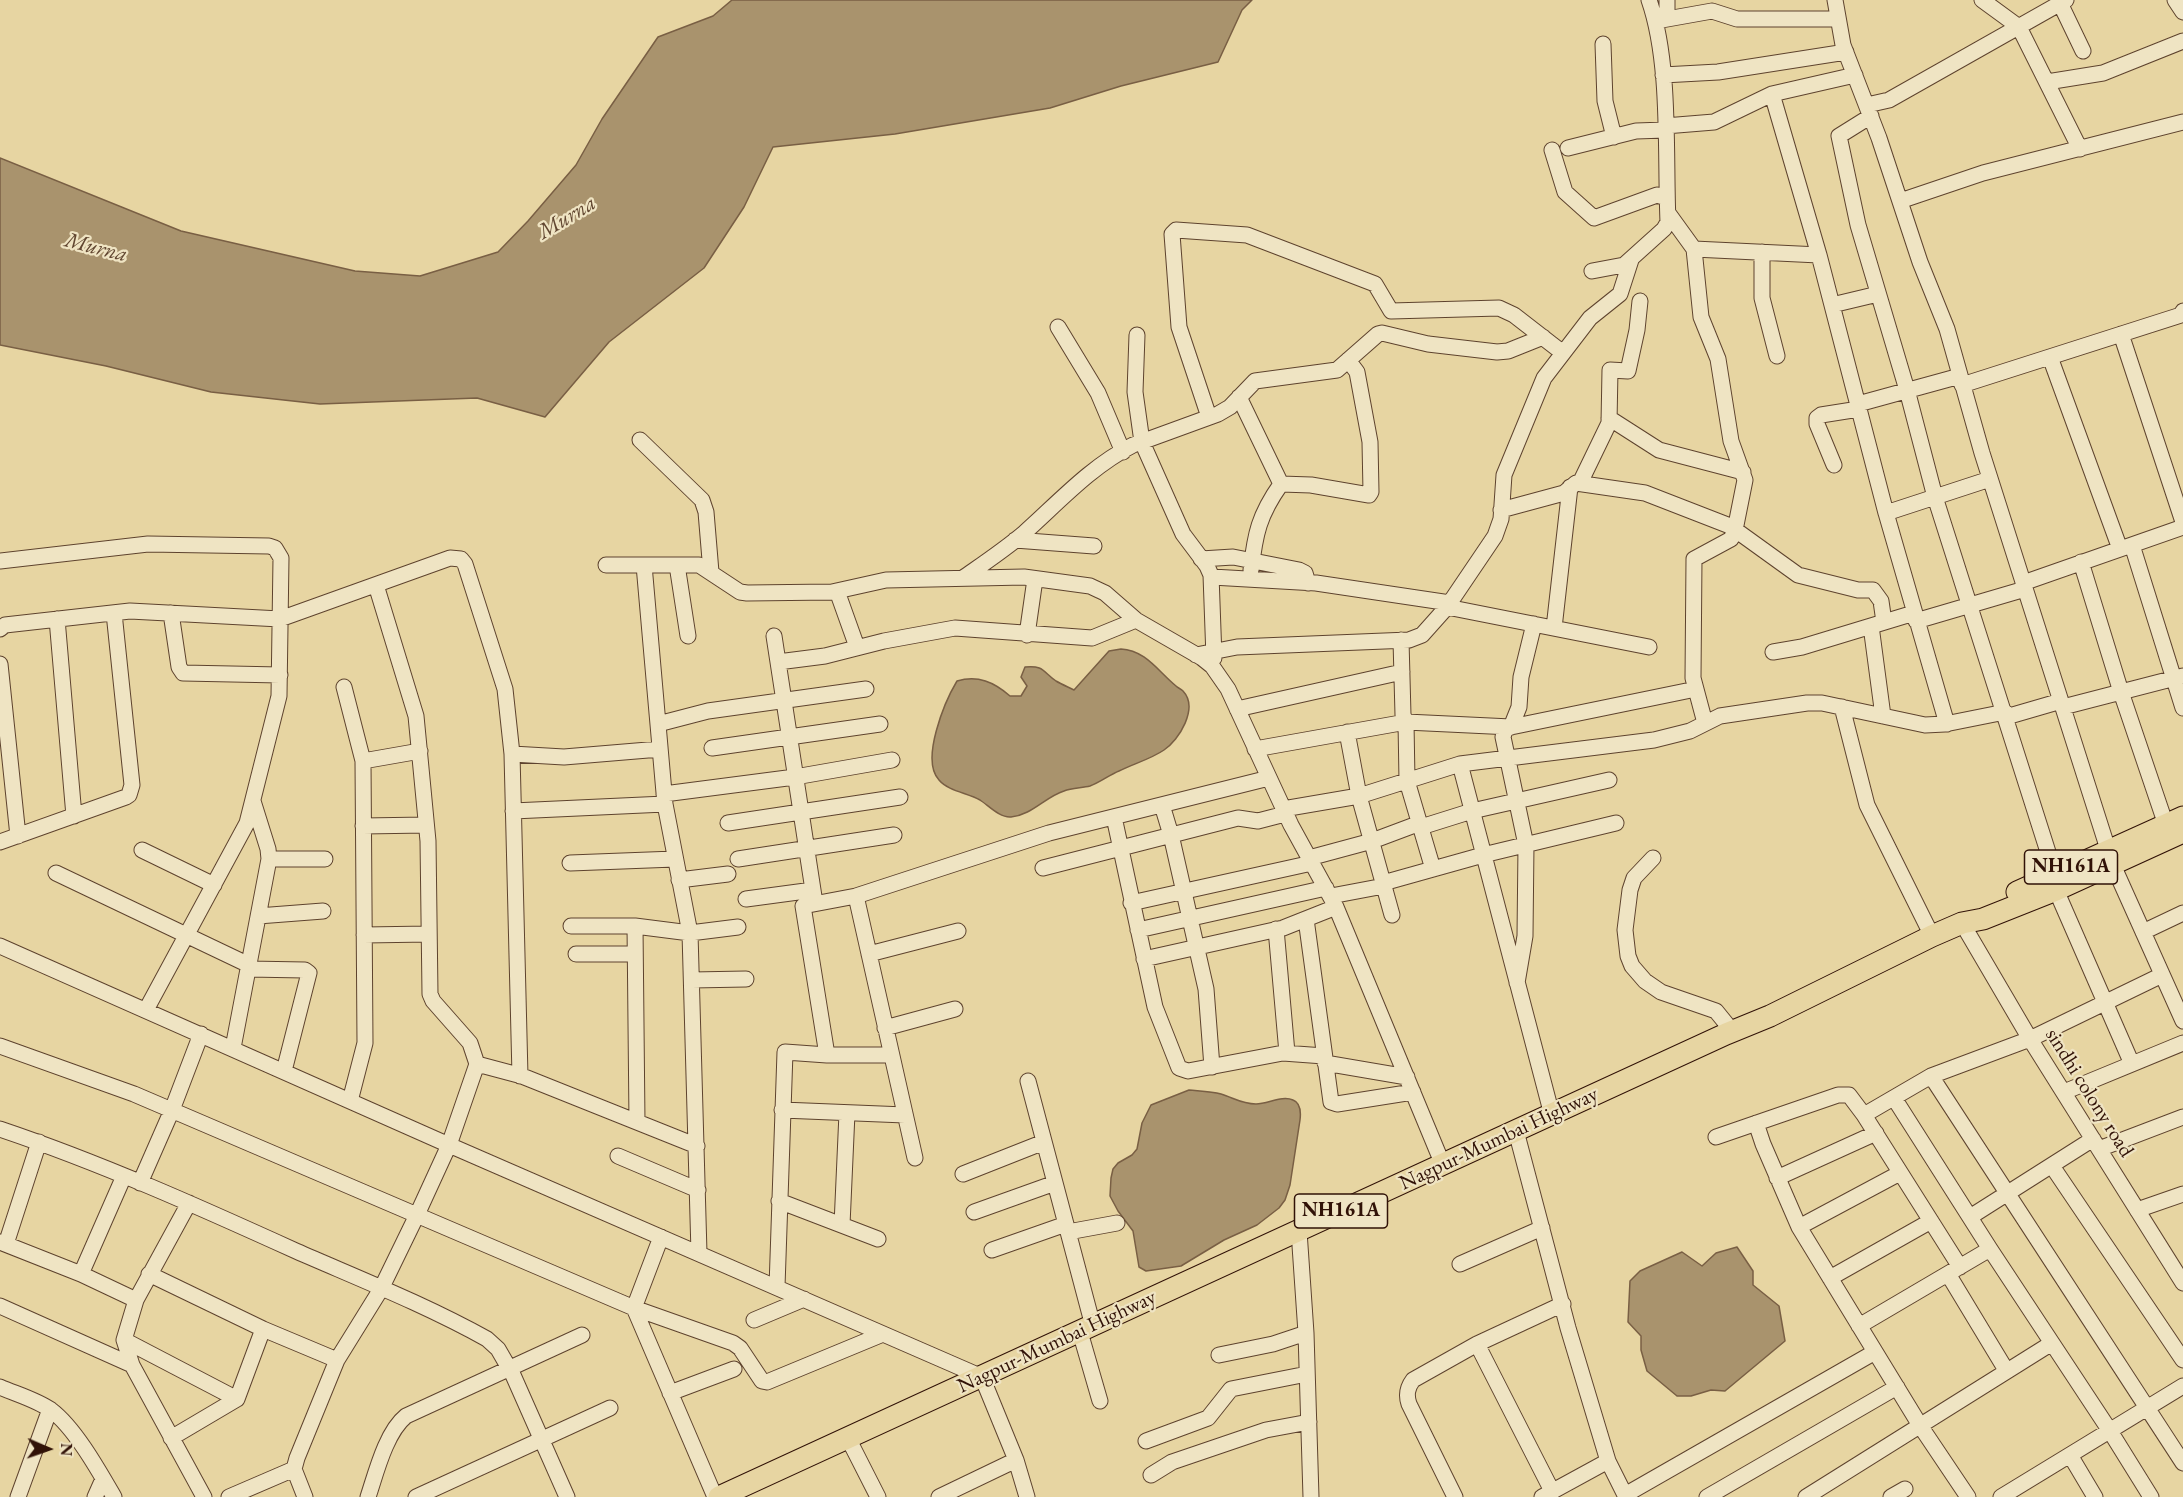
<!DOCTYPE html>
<html>
<head>
<meta charset="utf-8">
<style>
	body { margin:0 }
	#map { position:relative; width:2183px; height:1497px; overflow:hidden; background:#e7d5a2; font-family:"EB Garamond",serif }
	canvas { display:block }
	.north { position:absolute; left:18px; top:1419px; width:60px; height:60px; -webkit-text-stroke:4px #efe4c3; paint-order:stroke; rotate:92deg; font-size:16px; font-weight:700; line-height:24px; text-align:center; color:#311207 }
	.north::after { content:''; display:block; margin:auto; width:21px; height:27px; background:#311207; clip-path:polygon(50% 0,100% 100%,50% 72%,0 100%) }
</style>
</head>
<body>
<div id="map">
<canvas width="2183" height="1497"></canvas>
<div class="north">N</div>
</div>
<script>
const ctx = document.querySelector('canvas').getContext('2d');
ctx.lineJoin = 'round';
function fillPath(path, color) {
  ctx.fillStyle = color;
  ctx.fill(path, 'evenodd');
}
function stroke(path, color, width, dash) {
  ctx.strokeStyle = color;
  ctx.lineWidth = width;
  ctx.lineCap = dash ? 'butt' : 'round';
  ctx.setLineDash(dash || []);
  ctx.stroke(path);
}
function label(font, color, halo, rows, align = 'center') {
  ctx.font = font + ' "EB Garamond",serif';
  ctx.lineWidth = 4.5;
  ctx.setLineDash([]);
  ctx.textBaseline = 'middle';
  ctx.strokeStyle = halo;
  ctx.fillStyle = color;
  for (const [text, x, y, turn = 0] of rows) {
    ctx.save();
    ctx.translate(x, y);
    ctx.rotate((+turn || 0) * Math.PI / 180);
    ctx.textAlign = isNaN(turn) ? turn : align;
    if (halo) ctx.strokeText(text, 0, 0);
    ctx.fillText(text, 0, 0);
    ctx.restore();
  }
}
const water = new Path2D(`
	M732 0H1252L1242 10 1218 62 1121 86 1050 108 895 134 773 147 744 207 704 268 609 342 545 417 477 398 320 404 211 392 106 366 0 345V158L181 231 355 271 420 276 498 252 528 221 576 165 602 119 658 37 713 16Z
	M1121 649C1145 650 1158 671 1176 686 1178 688 1181 689 1183 691 1199 708 1179 740 1164 750 1151 759 1133 764 1119 771 1109 775 1101 782 1090 786 1082 788 1072 788 1064 791 1045 797 1032 815 1011 817 1000 818 989 806 980 800 968 793 948 791 939 780 920 760 945 701 957 681 978 675 994 682 1010 696H1021L1027 686 1021 677 1025 667C1044 665 1043 672 1056 681 1061 684 1068 687 1074 690L1109 651Z
	M1189 1090C1199 1091 1211 1091 1221 1094 1234 1098 1242 1104 1256 1104 1268 1104 1282 1095 1293 1100 1301 1103 1301 1112 1300 1120L1290 1185 1285 1200 1279 1208 1257 1225 1224 1240 1181 1266 1146 1271 1139 1267 1133 1231 1118 1211 1110 1196 1111 1178 1113 1169 1118 1163 1132 1155 1137 1149 1142 1123 1151 1105Z
	M1737 1247 1753 1271V1285L1779 1306 1785 1341 1725 1391 1711 1390 1691 1396H1677L1647 1371 1641 1350V1336L1628 1322 1630 1281 1640 1271 1682 1252 1702 1266 1716 1253Z`);
fillPath(water, '#a9936d');
stroke(water, '#795f44', 1.5);
const minor = new Path2D(`
	M1667 0V19
	M1835 0 1843 45 1879 138 1920 262 1947 329 1982 453 2113 865 2183 1021
	M1982 0 2019 27 2080 149
	M2175 0 2183 12
	M2060 3 2083 51
	M1656 21 1712 11 1737 19H1838
	M1603 44 1605 101 1614 137
	M1663 75 1718 72 1846 52
	M2047 82 2103 73 2183 41
	M1772 94 1819 255 1886 513 1947 724
	M1867 105 1889 100 2066 0
	M1871 116 1839 136 1858 225 1907 390 1935 497 2055 874
	M1665 126 1714 122 1772 94 1855 75
	M1568 148 1636 131 1665 130
	M1552 150 1565 192 1594 218 1657 195 1667 198
	M1900 201 1983 173 2183 122
	M1668 213 1694 249 1701 317 1718 359 1731 441 1745 480 1735 530 1731 539 1694 559 1693 678 1705 723
	M1694 249 1819 255
	M1762 252V298L1777 356
	M1592 271 1624 265 1664 229 1668 222C1665 154 1671 63 1649 0
	M1832 305 1878 294
	M1058 327 1098 393 1123 452
	M2121 334 2183 522
	M1137 335 1135 392 1142 442 1183 534 1207 566 1211 575 1214 658
	M2050 357 2120 549
	M1962 385 2181 315 2183 311
	M1239 397 1281 484 1311 485 1369 495 1371 492 1370 442 1357 372 1348 360
	M1858 404 1960 376
	M1209 417 1179 327 1172 234 1176 230 1247 235 1375 284 1391 311 1499 308 1514 315 1563 353
	M1609 418 1659 450 1743 472
	M640 440 702 500 706 512 711 572
	M1834 465 1817 424V418L1821 415 1859 409
	M1580 483 1609 423 1610 370 1628 371 1637 330 1640 301
	M1501 510 1564 493 1576 483 1645 493 1730 526 1798 575 1858 590H1873L1881 601 1884 622
	M1886 513 1990 479
	M1015 540 1094 546
	M2132 545 2183 708
	M1201 559 1233 557 1299 570 1305 573 1308 583
	M0 561 148 544 269 546 275 548 281 558 279 696 247 823 146 1010
	M2081 562 2121 692 2166 825
	M606 565H699L740 592 747 593 832 592 886 580 1024 577 1090 586 1105 593 1136 620 1202 658 1212 666 1228 689 1291 825 1336 907 1443 1165
	M644 565 665 804 690 933 738 927
	M677 565 688 636
	M1251 570C1255 534 1259 515 1281 484
	M1212 577 1316 583 1450 603
	M963 578C983 564 1004 550 1023 534 1058 503 1090 467 1133 445L1218 414 1230 407 1255 381 1337 370 1378 334 1382 333 1428 344 1497 352 1508 351 1543 337
	M2023 583 2183 527
	M376 585 416 716 428 841 430 994 433 1001 470 1043 477 1064
	M837 591 857 647
	M1447 607 1649 647
	M171 613 179 667 183 673 280 675
	M57 619 74 816
	M1916 621 2025 589
	M1871 626 1883 716
	M1554 628 1570 487
	M0 629 5 625 130 611 280 619 450 558 461 559 465 564 505 689 512 754 520 1076
	M1027 635 1035 579
	M774 636 815 903
	M1401 640 1403 715 1406 722 1511 727 1519 707 1521 677 1534 624
	M1773 652 1802 647 1914 613
	M1196 655 1237 647 1409 640 1422 635 1447 607 1495 536 1501 519 1504 475 1544 378 1590 318 1620 294 1631 260
	M778 662 825 656 884 641 955 628 1092 638 1136 620
	M0 664 18 836
	M344 687 363 761 365 1043 350 1101
	M1842 707 1867 805 1932 936
	M2063 707 2183 676
	M1237 709 1402 672
	M2006 717 2061 701
	M658 724 708 711 866 689
	M1347 732 1359 796 1392 915
	M712 748 880 724
	M1255 749 1406 722 1407 781 1433 869
	M512 754 564 757 660 749
	M363 761 420 751
	M1460 764 1552 1115
	M664 794 795 777 892 760
	M1162 805 1171 835 1206 989 1212 1067
	M1283 809 1359 796 1460 764 1654 740 1690 731 1720 716 1807 703H1822L1925 725 1945 724 2005 712
	M513 811 665 804
	M1114 817 1155 1007 1179 1068 1188 1071 1283 1053 1324 1056
	M728 823 900 797
	M363 826 426 825
	M1421 827 1472 811 1609 780
	M0 842 126 797 129 795 132 785 114 613
	M142 850 214 885
	M1309 858 1372 841 1420 823
	M1653 858 1634 878 1630 890 1625 930 1628 956 1632 966 1645 981 1661 992 1716 1011 1733 1032
	M269 859H325
	M738 859 894 835
	M570 863 675 859
	M1043 868 1238 818 1258 821 1285 814
	M56 873 249 965
	M679 880 728 874
	M1383 883 1483 855 1616 823
	M2056 890 2132 1064
	M856 896 915 1158
	M1331 896 1384 886
	M746 899 813 890
	M1131 903 1312 863
	M258 916 323 911
	M1306 919 1331 1102 1337 1104 1413 1092
	M1962 923 2030 1039 2183 1283
	M571 926H635L690 933 699 1253
	M635 926 637 1122
	M1276 929 1287 1053
	M1138 930 1326 888
	M2143 932 2183 913
	M364 935 429 934
	M0 946 449 1145 982 1377 1016 1460 1027 1497
	M576 954H635
	M869 954 958 931
	M1144 959 1283 928 1336 907
	M248 969 305 970 309 973 284 1071
	M692 980 746 979
	M1517 983 1525 936 1526 845 1503 737 1505 730 1511 727 1696 689
	M885 1028 955 1009
	M0 1046 134 1094 634 1308 733 1343 740 1348 762 1381 767 1382 883 1334
	M233 1048 269 859 268 849 253 801
	M827 1055H890
	M1325 1063 1407 1077
	M1931 1076 2183 1463
	M1028 1081 1093 1326
	M2064 1092 2183 1043
	M1894 1098 1990 1249 2110 1431 2151 1497
	M782 1110 905 1115
	M1864 1115 1931 1076 2030 1039 2162 975
	M1756 1123 1763 1144 1799 1227 1921 1427 1968 1497
	M0 1129C101 1163 199 1207 296 1251 360 1279 426 1305 487 1339L498 1349 513 1375 567 1497
	M1516 1131 1568 1328 1608 1461 1626 1497
	M1716 1137 1838 1095H1849L1864 1115 1960 1267
	M2099 1149 2183 1117
	M618 1156 698 1190
	M2052 1166 2183 1360
	M963 1174 1044 1142
	M1777 1178 1876 1133
	M140 1183 172 1110 201 1034
	M779 1201 878 1239
	M189 1203 136 1300 124 1340 132 1365 204 1497
	M2137 1210 2183 1194
	M974 1212 1055 1183
	M1970 1217 2093 1139
	M842 1225 847 1113
	M1799 1227 1900 1173
	M1299 1231 1306 1333 1311 1497
	M1068 1232 1117 1223
	M661 1237 634 1308 715 1497
	M0 1242 81 1274 136 1300
	M6 1244 39 1142
	M992 1250 1066 1224
	M1460 1264 1542 1228
	M81 1274 124 1176
	M149 1274 263 1329 337 1360
	M1948 1274 2006 1370
	M1830 1278 1931 1221
	M777 1287 785 1052 827 1055 803 906 856 896 1049 833 1269 778
	M0 1306 132 1365
	M754 1320 804 1299
	M1859 1326 1990 1249
	M1080 1332 1100 1401
	M124 1340 237 1399
	M1477 1344 1552 1491
	M1219 1355 1273 1344 1306 1333
	M0 1387C16 1394 37 1400 51 1410 75 1428 99 1471 114 1497
	M670 1393 734 1369
	M171 1438 237 1399 263 1329
	M848 1438 878 1497
	M1146 1441 1208 1418 1231 1389 1307 1374
	M2070 1455 2095 1497
	M1151 1475 1172 1462 1266 1430 1309 1422
	M1625 1495 1875 1352
	M18 1497 50 1409
	M95 1497 103 1479
	M229 1497 294 1469
	M305 1497 294 1469 297 1458 337 1360 381 1289 416 1217 449 1145 477 1064 522 1076 697 1146
	M368 1497C376 1473 386 1432 406 1416L582 1335
	M416 1497 610 1408
	M939 1497 1016 1460
	M1455 1497 1409 1404C1406 1395 1407 1388 1413 1380L1477 1344 1563 1304
	M1542 1497 1608 1461
	M1707 1497 1897 1387
	M1806 1497 2052 1343
	M1891 1497 1905 1489
	M2001 1497 2183 1386`);
const highway = new Path2D(`
	M2017 892 2183 817
	M719 1497 1726 1034 1770 1016 1932 936 1962 923 1983 919 2056 890 2183 832`);
stroke(minor, '#5e432e', 17);
stroke(highway, '#311207', 23);
stroke(minor, '#efe4c3', 15);
stroke(highway, '#e7d5a2', 21);
for (const [x, y, w] of [
	[2071,867,93],
	[1341,1211,93]
]) {
  const box = new Path2D();
  box.roundRect(x - w / 2, y - 17, w, 34, 4.5);
  ctx.fillStyle = '#efe4c3';
  ctx.fill(box);
  stroke(box, '#311207', 1.5);
}
label('bold 20px', '#311207', null, [
	["NH161A",2071,867],
	["NH161A",1341,1211]
]);
label('21px', '#311207', '#efe4c3', [
	["sindhi colony road",2089,1093,58],
	["Nagpur-Mumbai Highway",1499,1139,-25],
	["Nagpur-Mumbai Highway",1057,1342,-25]
]);
label('italic 22px', '#614630', '#efe4c3', [
	["Murna",567,218,-31],
	["Murna",96,248,14]
]);
</script>
</body>
</html>
